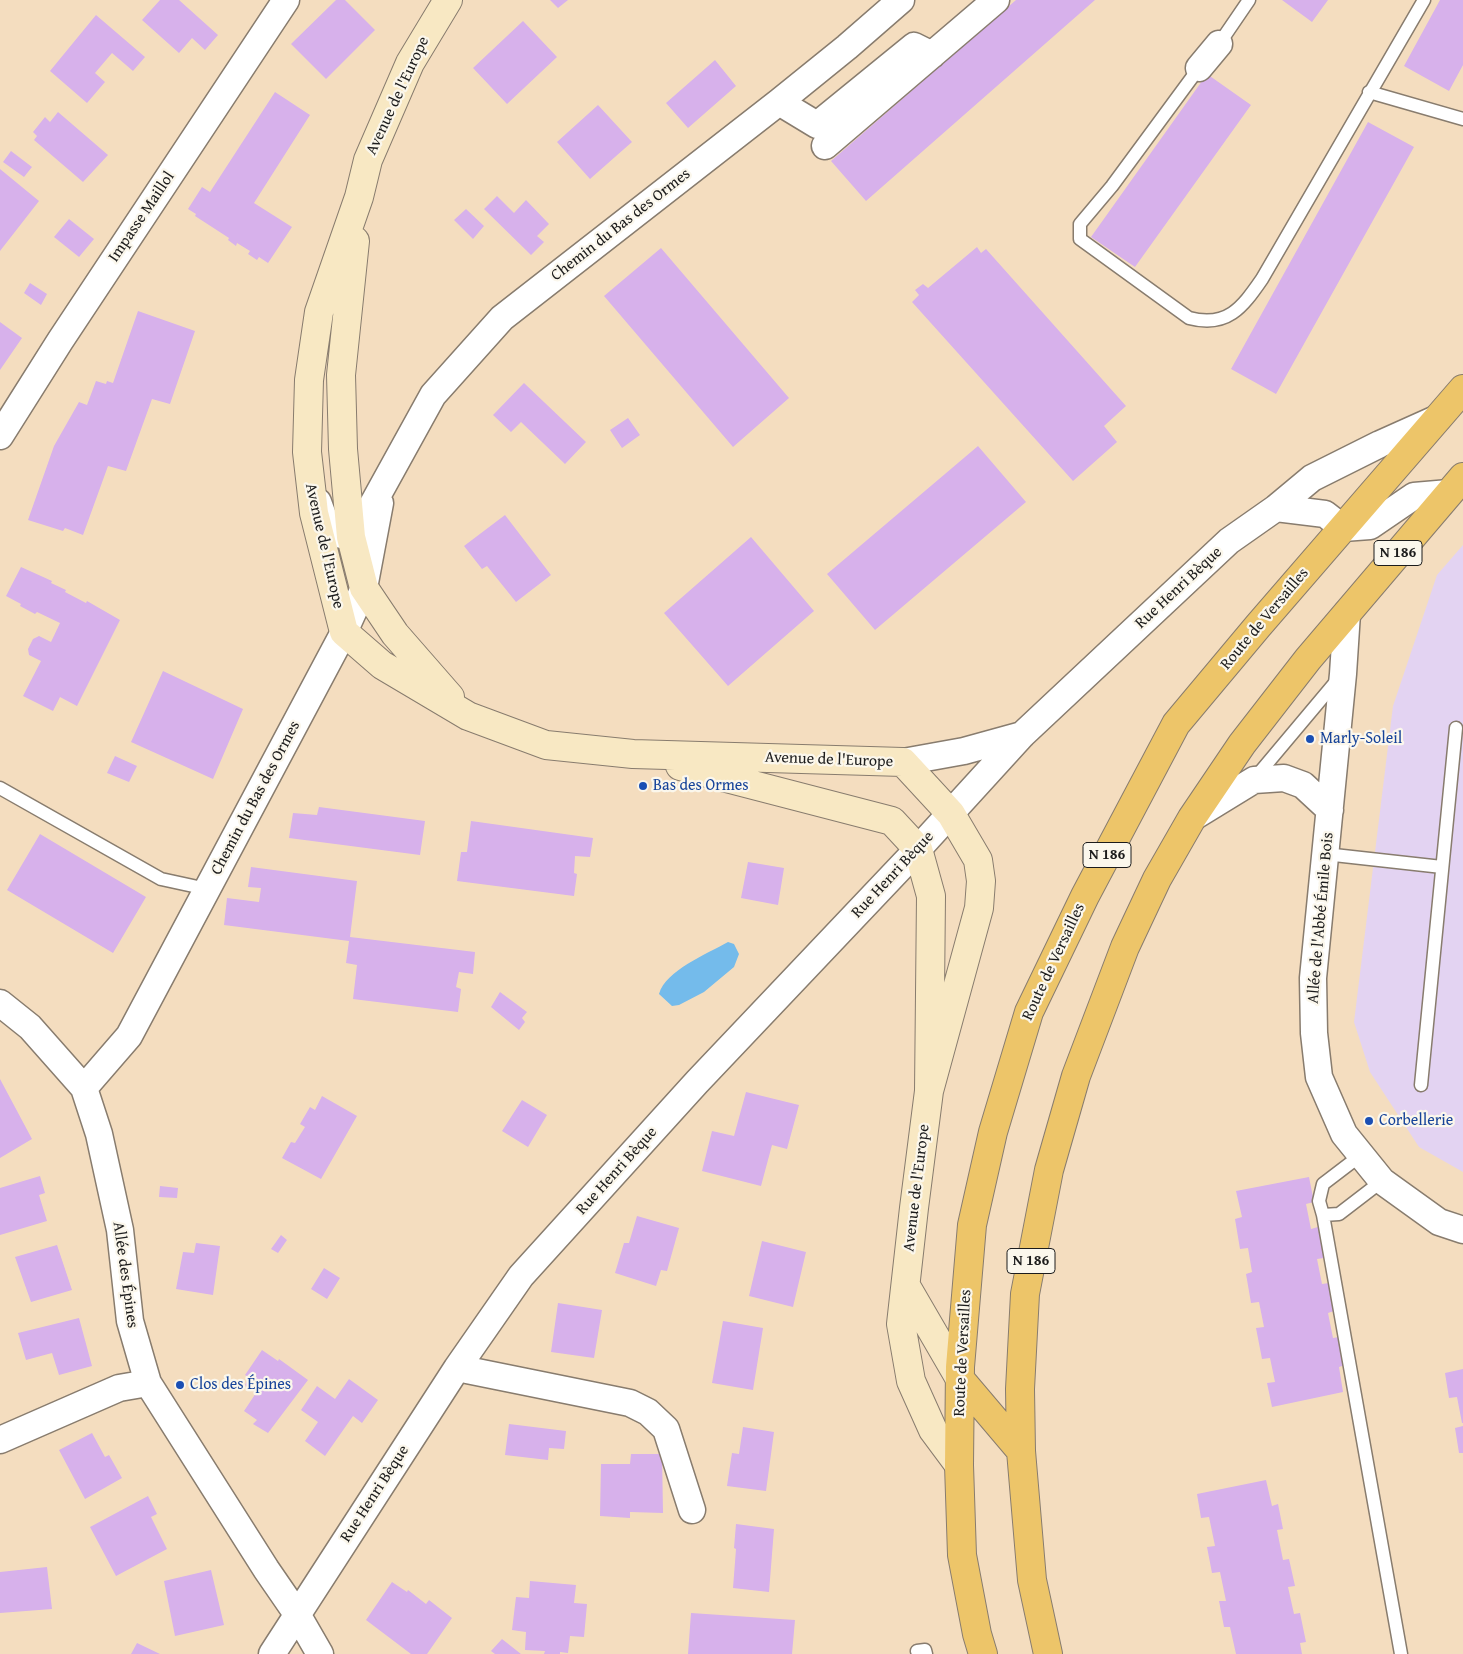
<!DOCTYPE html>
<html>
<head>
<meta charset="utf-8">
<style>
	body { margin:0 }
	canvas { display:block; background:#f4ddbf }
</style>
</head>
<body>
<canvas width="1463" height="1654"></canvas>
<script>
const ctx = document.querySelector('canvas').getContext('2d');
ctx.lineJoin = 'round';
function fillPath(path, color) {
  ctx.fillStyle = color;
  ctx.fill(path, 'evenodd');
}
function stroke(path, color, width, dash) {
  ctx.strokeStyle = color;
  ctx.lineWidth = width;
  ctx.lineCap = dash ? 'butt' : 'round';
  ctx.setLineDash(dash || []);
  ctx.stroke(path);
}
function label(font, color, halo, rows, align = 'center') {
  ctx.font = font + ' "Gentium Book Plus",serif';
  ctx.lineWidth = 4.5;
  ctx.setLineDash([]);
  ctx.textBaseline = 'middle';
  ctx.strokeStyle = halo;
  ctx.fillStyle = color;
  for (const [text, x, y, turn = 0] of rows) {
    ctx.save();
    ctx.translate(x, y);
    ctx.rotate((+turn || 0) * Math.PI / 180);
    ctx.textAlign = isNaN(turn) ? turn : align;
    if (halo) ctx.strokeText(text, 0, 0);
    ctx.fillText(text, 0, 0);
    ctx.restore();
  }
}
fillPath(new Path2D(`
	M1463 545V1172L1419 1147 1370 1072 1354 1022 1393 706 1437 575Z`), '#e3d3f2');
fillPath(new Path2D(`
	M728 942 734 944 739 954 734 967 704 992 679 1005 672 1006 659 994C666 970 707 954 728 942Z`), '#74bbeb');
fillPath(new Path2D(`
	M160 0H179L218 35 205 50 192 38 179 53 142 20Z
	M336 0H345L375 30 326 79 291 44Z
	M550 0H568L558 8Z
	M1016 0H1095L866 201 831 161Z
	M1282 0H1328L1312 22Z
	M1440 0H1463V65L1449 91 1404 66Z
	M96 15 145 57 133 71 112 53 95 73 105 82 87 103 50 71Z
	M523 21 557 57 507 104 473 68Z
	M715 60 736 86 688 128 666 103Z
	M1207 74 1251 105 1135 267 1091 237Z
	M275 92 310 115 254 203 292 227 268 263 259 257 257 260 248 254 250 251 237 243 236 246 228 240 229 238 195 216 196 214 188 209 202 187 210 192Z
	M598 105 632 142 590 179 557 142Z
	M58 112 108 155 83 182 34 140 37 136 33 132 45 117 50 122Z
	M1368 122 1414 147 1276 394 1231 369Z
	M11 151 32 167 24 177 3 162Z
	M0 169 39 201 0 251Z
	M497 196 514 213 526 200 549 224 537 236 544 242 531 255 484 209Z
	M466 209 484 226 473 239 454 220Z
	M69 219 94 239 79 257 54 237Z
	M977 247 981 253 986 249 1126 406 1104 426 1117 442 1073 481 912 302 919 295 915 290 923 284 928 288Z
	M661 248 789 398 733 447 604 296Z
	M30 283 47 294 41 305 24 293Z
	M138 311 195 331 170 404 152 399 126 471 108 466 83 535 65 528 63 531 28 520 54 446 79 402 87 405 96 381 106 384 107 381 113 383Z
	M0 322 22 338 0 370Z
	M524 383 586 442 565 464 521 422 511 432 493 415Z
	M628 418 640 435 622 448 610 430Z
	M978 446 1026 502 875 630 827 574Z
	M505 515 551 575 516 602 487 566 482 569 464 546Z
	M751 537 814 611 728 686 664 613Z
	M21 567 52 581 51 583 66 590 65 592 86 603 87 601 120 620 77 706 60 697 53 711 23 696 41 661 29 655 28 649 33 639 39 636 51 642 60 623 37 612 35 614 20 606 21 604 6 596Z
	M163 671 243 709 213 779 131 742Z
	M115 756 137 766 129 782 107 773Z
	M319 807 425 821 420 855 289 838 293 813 317 815Z
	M471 821 593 838 590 857 575 856 574 873 577 874 574 896 457 881 461 852H467Z
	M40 834 146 897 113 953 7 890Z
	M748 862 784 868 778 905 741 898Z
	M251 867 357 881 350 937 475 952 473 974 459 972 456 987 461 989 458 1012 353 999 357 965 346 963 349 941 224 925 227 898 259 902 261 888 248 887Z
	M500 992 527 1012 522 1018 525 1022 519 1030 491 1007Z
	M0 1079 32 1139 0 1158Z
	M746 1092 799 1105 787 1149 772 1145 761 1186 702 1171 712 1131 734 1136Z
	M322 1096 357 1116 321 1179 282 1158 291 1142 295 1143 305 1127 300 1124 310 1107 315 1110Z
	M522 1100 547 1115 528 1147 502 1131Z
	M40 1176 45 1193 39 1195 47 1221 0 1235V1188Z
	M1309 1177 1314 1202 1306 1204 1311 1229 1318 1227 1324 1258 1317 1259 1322 1284 1329 1283 1334 1311 1328 1313 1333 1338 1339 1337 1345 1365 1339 1367 1343 1392 1272 1407 1267 1383 1275 1382 1270 1358 1262 1359 1256 1328 1264 1327 1259 1302 1251 1303 1246 1274 1252 1272 1248 1248 1240 1249 1235 1219 1242 1217 1236 1191Z
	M160 1186 178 1188 177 1198 159 1197Z
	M637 1216 679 1228 667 1271 661 1270 656 1286 615 1273 624 1243H629Z
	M281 1235 287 1240 278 1253 271 1249Z
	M762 1241 806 1252 793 1307 749 1296Z
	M196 1243 220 1246 213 1295 176 1289 183 1252 194 1253Z
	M57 1245 72 1290 31 1302 15 1257Z
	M324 1268 340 1278 327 1299 311 1289Z
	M558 1303 602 1310 594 1358 551 1352Z
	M79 1318 92 1366 59 1375 52 1353 26 1360 18 1333Z
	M723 1321 763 1328 753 1390 712 1383Z
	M262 1350 278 1361 279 1359 308 1380 268 1433 253 1424 257 1420 244 1411 256 1393 245 1385 249 1377 245 1375Z
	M1463 1369V1423H1462L1457 1397 1449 1398 1445 1373Z
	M349 1379 378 1400 362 1423 353 1416 325 1456 305 1441 318 1422 301 1410 317 1386 335 1399Z
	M509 1424 566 1431 564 1449 549 1448 548 1460 505 1455Z
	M1463 1426V1453H1459L1455 1428Z
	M743 1427 774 1432 766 1491 727 1486 732 1453 739 1454Z
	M92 1433 105 1457 109 1455 122 1478 85 1499 59 1450Z
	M631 1454H662L663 1513 630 1512V1518L600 1516 601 1464H630Z
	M1266 1480 1272 1506 1278 1504 1283 1529 1277 1530 1283 1560 1289 1559 1295 1586 1288 1587 1294 1614 1300 1613 1306 1642 1300 1643 1302 1654H1236L1230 1627H1224L1219 1601H1226L1220 1572 1212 1573 1207 1547 1215 1546 1209 1517 1201 1518 1197 1494Z
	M148 1496 157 1514 151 1517 167 1549 116 1576 90 1527Z
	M736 1524 774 1529 769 1592 733 1588 736 1549 734 1548Z
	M47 1567 52 1609 0 1613V1572Z
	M211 1570 224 1625 175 1636 164 1581Z
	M530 1581 576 1585 574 1603 587 1604 584 1637 570 1636 568 1653 560 1652V1654H544L545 1651 525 1650 526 1632 512 1630 516 1597 529 1598Z
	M392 1582 407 1592 408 1590 426 1604 429 1600 452 1618 427 1654H411L366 1620Z
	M691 1613 795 1620 792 1654H688Z
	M502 1639 521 1654H495L491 1651Z
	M137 1643 160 1654H131Z`), '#d7b1eb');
const lane = new Path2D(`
	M1219 44 1249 0
	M1199 68 1112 186 1080 224V239L1189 318C1227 328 1242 308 1262 279L1424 0
	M1369 92 1463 119
	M1255 778 1339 678
	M0 788 161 879 207 889
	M1325 854 1442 867
	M1421 1085 1456 728
	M1361 1155 1323 1184 1319 1201 1323 1215 1401 1654
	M1323 1215 1339 1214 1382 1181
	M917 1651 925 1650 926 1654`);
const street = new Path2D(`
	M1199 68 1219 44
	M779 102 817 125 914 46 932 55
	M825 146 996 0
	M0 436 60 341 286 0
	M318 502 329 532 351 537 364 520 433 395 502 318 779 102 847 47 901 0
	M1276 508 1325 514 1343 528 1370 526 1414 496 1449 493
	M1347 613 1343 674 1313 978 1314 1033 1319 1077 1344 1134 1382 1181 1439 1222 1463 1230
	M903 762 964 751 1022 735
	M1192 818 1254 780 1284 778 1303 785 1330 810
	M0 1003 30 1027 84 1088 99 1134 120 1230 130 1321 148 1383 266 1569 297 1614 320 1654
	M84 1088 129 1036 344 632 364 588 380 503
	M457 1368 630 1403 648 1412 666 1429 692 1510
	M0 1440 119 1388 148 1383
	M272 1654 457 1368 521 1276 697 1082 918 849 1022 735 1229 541 1276 508 1312 478 1380 444 1438 418`);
const secondary = new Path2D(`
	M448 0 410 63 368 160 359 197 319 312 309 380 307 452 314 513 344 632 382 665 468 716 546 745 633 754 903 762 951 814 978 860 981 881 979 908 929 1091
	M355 241 341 375 343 449 351 537 364 588 395 634 450 697
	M680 766 892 821 918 849 931 896 929 1091 914 1208 901 1324 911 1381 933 1430 959 1465
	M906 1286 960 1379`);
const primary = new Path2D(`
	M960 1379 1021 1451
	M983 1654 977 1634 962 1555 959 1465 960 1367 972 1225 993 1132 1029 1012 1085 896 1176 724 1258 626 1463 389
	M1048 1654 1032 1580 1021 1451 1020 1389 1025 1294 1049 1170 1076 1076 1125 947 1157 879 1192 818 1242 744 1308 659 1463 477`);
stroke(lane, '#887c6e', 15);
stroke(street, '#887c6e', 29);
stroke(secondary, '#887c6e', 30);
stroke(primary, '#887c6e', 30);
stroke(lane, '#fff', 12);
stroke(street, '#fff', 26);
stroke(secondary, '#f8e8c3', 28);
stroke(primary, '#edc569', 28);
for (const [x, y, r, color] of [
	[1310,739,5,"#1a4fb4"],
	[643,786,5,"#1a4fb4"],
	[1369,1121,5,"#1a4fb4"],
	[180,1385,5,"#1a4fb4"]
]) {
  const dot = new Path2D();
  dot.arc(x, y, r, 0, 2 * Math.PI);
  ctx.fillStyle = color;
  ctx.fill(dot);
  stroke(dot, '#fbf7ec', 2);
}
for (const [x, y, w] of [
	[1398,553,48],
	[1107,855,48],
	[1031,1261,48]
]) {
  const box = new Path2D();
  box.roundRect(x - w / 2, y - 12.5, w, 25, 4);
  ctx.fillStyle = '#fbf7ec';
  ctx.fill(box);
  stroke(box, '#1c1c1c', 1);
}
label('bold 15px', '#1c1c1c', null, [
	["N 186",1398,553],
	["N 186",1107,855],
	["N 186",1031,1261]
]);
label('16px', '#1c1c1c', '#fbf7ec', [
	["Avenue de l'Europe",398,96,-65],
	["Impasse Maillol",142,217,-56],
	["Chemin du Bas des Ormes",621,225,-38],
	["Avenue de l'Europe",324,546,77],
	["Rue Henri Bèque",1179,588,-43],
	["Route de Versailles",1265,619,-50],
	["Avenue de l'Europe",829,760,2],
	["Chemin du Bas des Ormes",256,798,-62],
	["Rue Henri Bèque",893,875,-47],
	["Allée de l'Abbé Émile Bois",1321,918,-85],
	["Route de Versailles",1054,962,-65],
	["Rue Henri Bèque",617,1171,-48],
	["Avenue de l'Europe",917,1188,-83],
	["Allée des Épines",125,1275,82],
	["Route de Versailles",963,1353,-87],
	["Rue Henri Bèque",375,1494,-57]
]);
label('16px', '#164399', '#fbf7ec', [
	["Marly-Soleil",1320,739],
	["Bas des Ormes",653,786],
	["Corbellerie",1379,1121],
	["Clos des Épines",190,1385]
], 'left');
</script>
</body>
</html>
